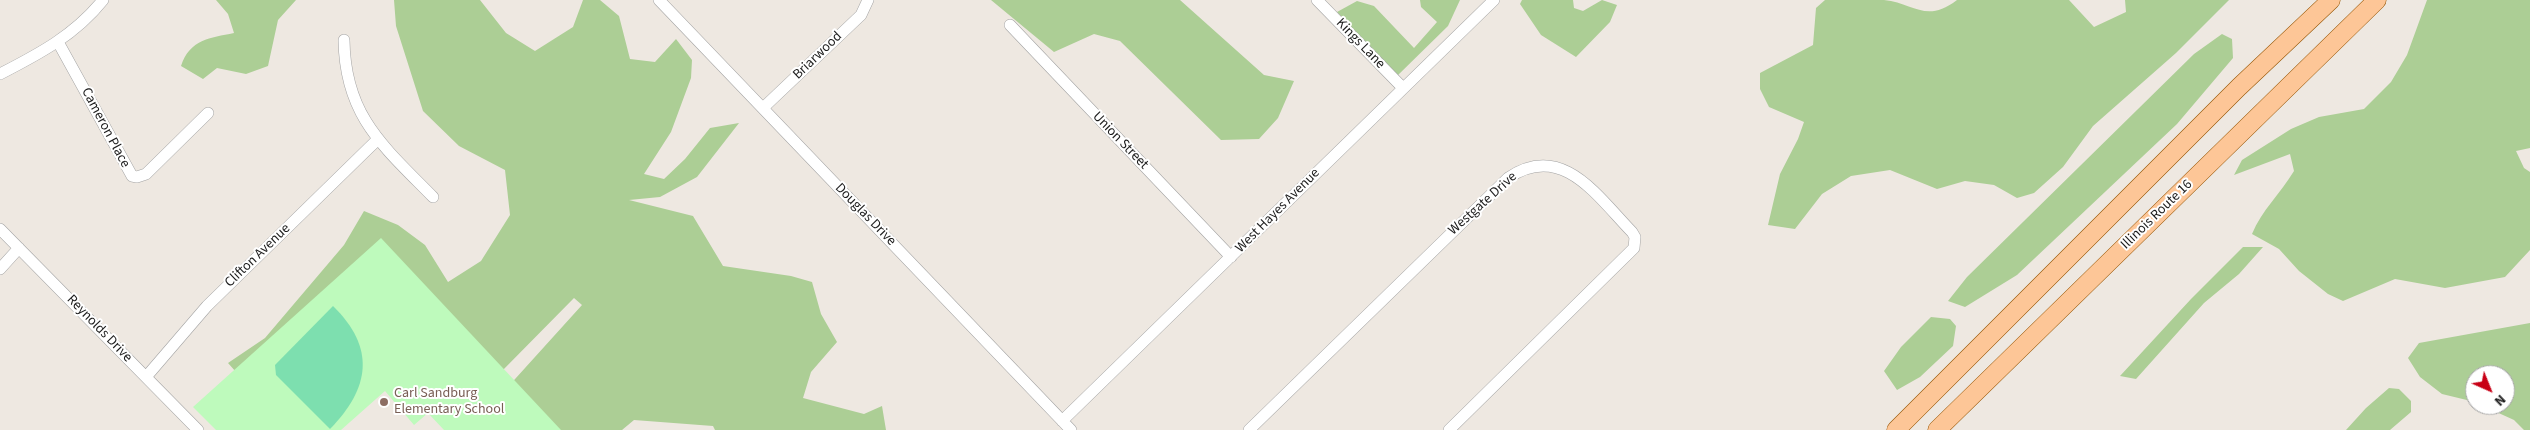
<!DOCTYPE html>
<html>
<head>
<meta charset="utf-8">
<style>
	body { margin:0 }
	#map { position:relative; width:2530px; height:430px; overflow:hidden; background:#eee8e1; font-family:"Source Sans 3",sans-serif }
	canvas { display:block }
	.north { position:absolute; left:2465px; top:365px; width:50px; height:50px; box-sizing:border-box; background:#fff; border:1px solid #a4a4a4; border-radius:50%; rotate:136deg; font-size:14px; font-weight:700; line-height:20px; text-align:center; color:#1c1c1c }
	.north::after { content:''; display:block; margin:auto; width:18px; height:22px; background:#c80015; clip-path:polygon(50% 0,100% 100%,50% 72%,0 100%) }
</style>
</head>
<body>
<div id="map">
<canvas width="2530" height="430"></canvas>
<div class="north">N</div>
</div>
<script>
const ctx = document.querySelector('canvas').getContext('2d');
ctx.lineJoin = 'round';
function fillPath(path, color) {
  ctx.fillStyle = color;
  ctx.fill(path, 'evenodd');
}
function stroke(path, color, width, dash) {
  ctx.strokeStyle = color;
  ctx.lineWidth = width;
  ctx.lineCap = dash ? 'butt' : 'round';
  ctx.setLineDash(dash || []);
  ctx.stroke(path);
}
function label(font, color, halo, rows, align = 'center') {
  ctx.font = font + ' "Source Sans 3",sans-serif';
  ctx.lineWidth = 4;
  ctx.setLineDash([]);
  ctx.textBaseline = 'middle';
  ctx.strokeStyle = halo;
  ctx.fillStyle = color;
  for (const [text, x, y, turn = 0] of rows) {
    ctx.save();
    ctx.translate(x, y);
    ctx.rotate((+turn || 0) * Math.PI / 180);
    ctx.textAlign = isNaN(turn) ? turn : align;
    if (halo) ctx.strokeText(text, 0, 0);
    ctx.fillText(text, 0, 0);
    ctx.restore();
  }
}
fillPath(new Path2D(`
	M216 0H296L278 20 268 66 246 74 217 68 203 79 181 66C190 39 210 38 234 33L228 14Z
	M394 0H480L506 33 535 51 573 27 583 0H600L619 16 630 59 655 62 676 39 692 60 691 78 671 132 644 174 664 179 685 159 710 128 739 123 697 177 660 197 629 200 693 216 723 266 791 276 812 282 821 314 837 342 811 372 803 398 864 414 882 406 886 430H715L713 426 634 420 622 430H545L506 389 582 305 574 298 501 372 244 381 228 363 265 338 344 245 364 211 398 225 425 245 448 282 481 261 510 215 505 170 459 146 423 111 396 26Z
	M991 0H1180L1264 75 1294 81 1278 118 1259 139 1221 140 1120 41 1094 34 1054 52Z
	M1420 0H1460L1448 26 1396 77 1337 12 1357 1 1374 6 1414 48 1437 22 1421 7Z
	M1522 0H1573L1574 8 1583 11 1602 0 1617 5 1610 22 1576 57 1541 35 1520 4Z
	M1825 0C1844 0 1865 0 1884 0 1914 3 1926 24 1957 0H2069L2094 27 2126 12 2125 0H2229L2176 53 2093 126 2063 167 2034 193 2017 198 1994 185 1965 181 1937 189 1890 170 1851 176 1822 194 1795 229 1768 225 1780 174 1798 139 1804 122 1769 107 1760 89V73L1813 45 1816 8Z
	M2427 0H2530V148L2516 151 2524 168 2530 172V250L2505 277 2445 288 2395 279 2343 301 2328 294 2299 271 2279 249 2252 234C2262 210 2280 194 2294 171L2290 154 2234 175 2242 160 2291 129 2319 117 2364 109 2391 82 2407 55Z
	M2222 34 2232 39 2233 58 2177 124 2017 275 1965 307 1948 301 1967 277 2194 54Z
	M2243 247H2263L2239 274 2204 303 2136 379 2120 376 2191 299Z
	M1931 317 1950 319 1956 326 1953 346 1920 377 1897 390 1884 371 1901 347Z
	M2530 323V430H2524L2514 420 2481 405H2505V375H2475V402L2442 394 2420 377 2408 358 2419 343Z
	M2389 388 2399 389 2411 401V412L2390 430H2346L2366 408Z`), '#acce95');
fillPath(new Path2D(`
	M381 238 561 430H444L428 413 414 425 385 391 341 430H216L193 407Z`), '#befabc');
fillPath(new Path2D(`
	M333 306C376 348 370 388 330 429L276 375 275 365Z`), '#7ddfaf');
const street = new Path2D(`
	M659 0 1071 430
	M1317 0 1403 88
	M1010 25 1231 257
	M344 40C345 116 383 146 433 197
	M58 42 132 176 137 177 146 174 208 113
	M0 74C39 54 75 35 103 0
	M763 108 861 15 868 0
	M0 229 198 430
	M0 269 19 248
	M146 377 207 306 377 140
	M1062 421 1494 0
	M1249 430 1508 178C1562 141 1597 196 1632 232L1635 237 1634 248 1449 430`);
const primary = new Path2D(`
	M1896 430 2239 87 2331 0
	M1937 430 2377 0`);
stroke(street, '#a3a3a3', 12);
stroke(primary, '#945300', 19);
stroke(street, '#fff', 11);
stroke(primary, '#fdc697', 18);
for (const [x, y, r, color] of [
	[384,402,5,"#8d6e63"]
]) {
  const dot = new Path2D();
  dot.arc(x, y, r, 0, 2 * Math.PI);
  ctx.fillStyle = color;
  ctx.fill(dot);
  stroke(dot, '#fff', 2);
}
label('14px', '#1c1c1c', '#fff', [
	["Kings Lane",1360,44,46],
	["Briarwood",818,56,-44],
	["Cameron Place",105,128,62],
	["Union Street",1120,141,46],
	["Westgate Drive",1483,204,-42],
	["West Hayes Avenue",1278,211,-45],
	["Douglas Drive",865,215,46],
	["Illinois Route 16",2157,215,-44],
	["Clifton Avenue",258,256,-44],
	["Reynolds Drive",99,329,46]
]);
label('14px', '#785e54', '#fff', [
	["Carl Sandburg",394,394],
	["Elementary School",394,410]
], 'left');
</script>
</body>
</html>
